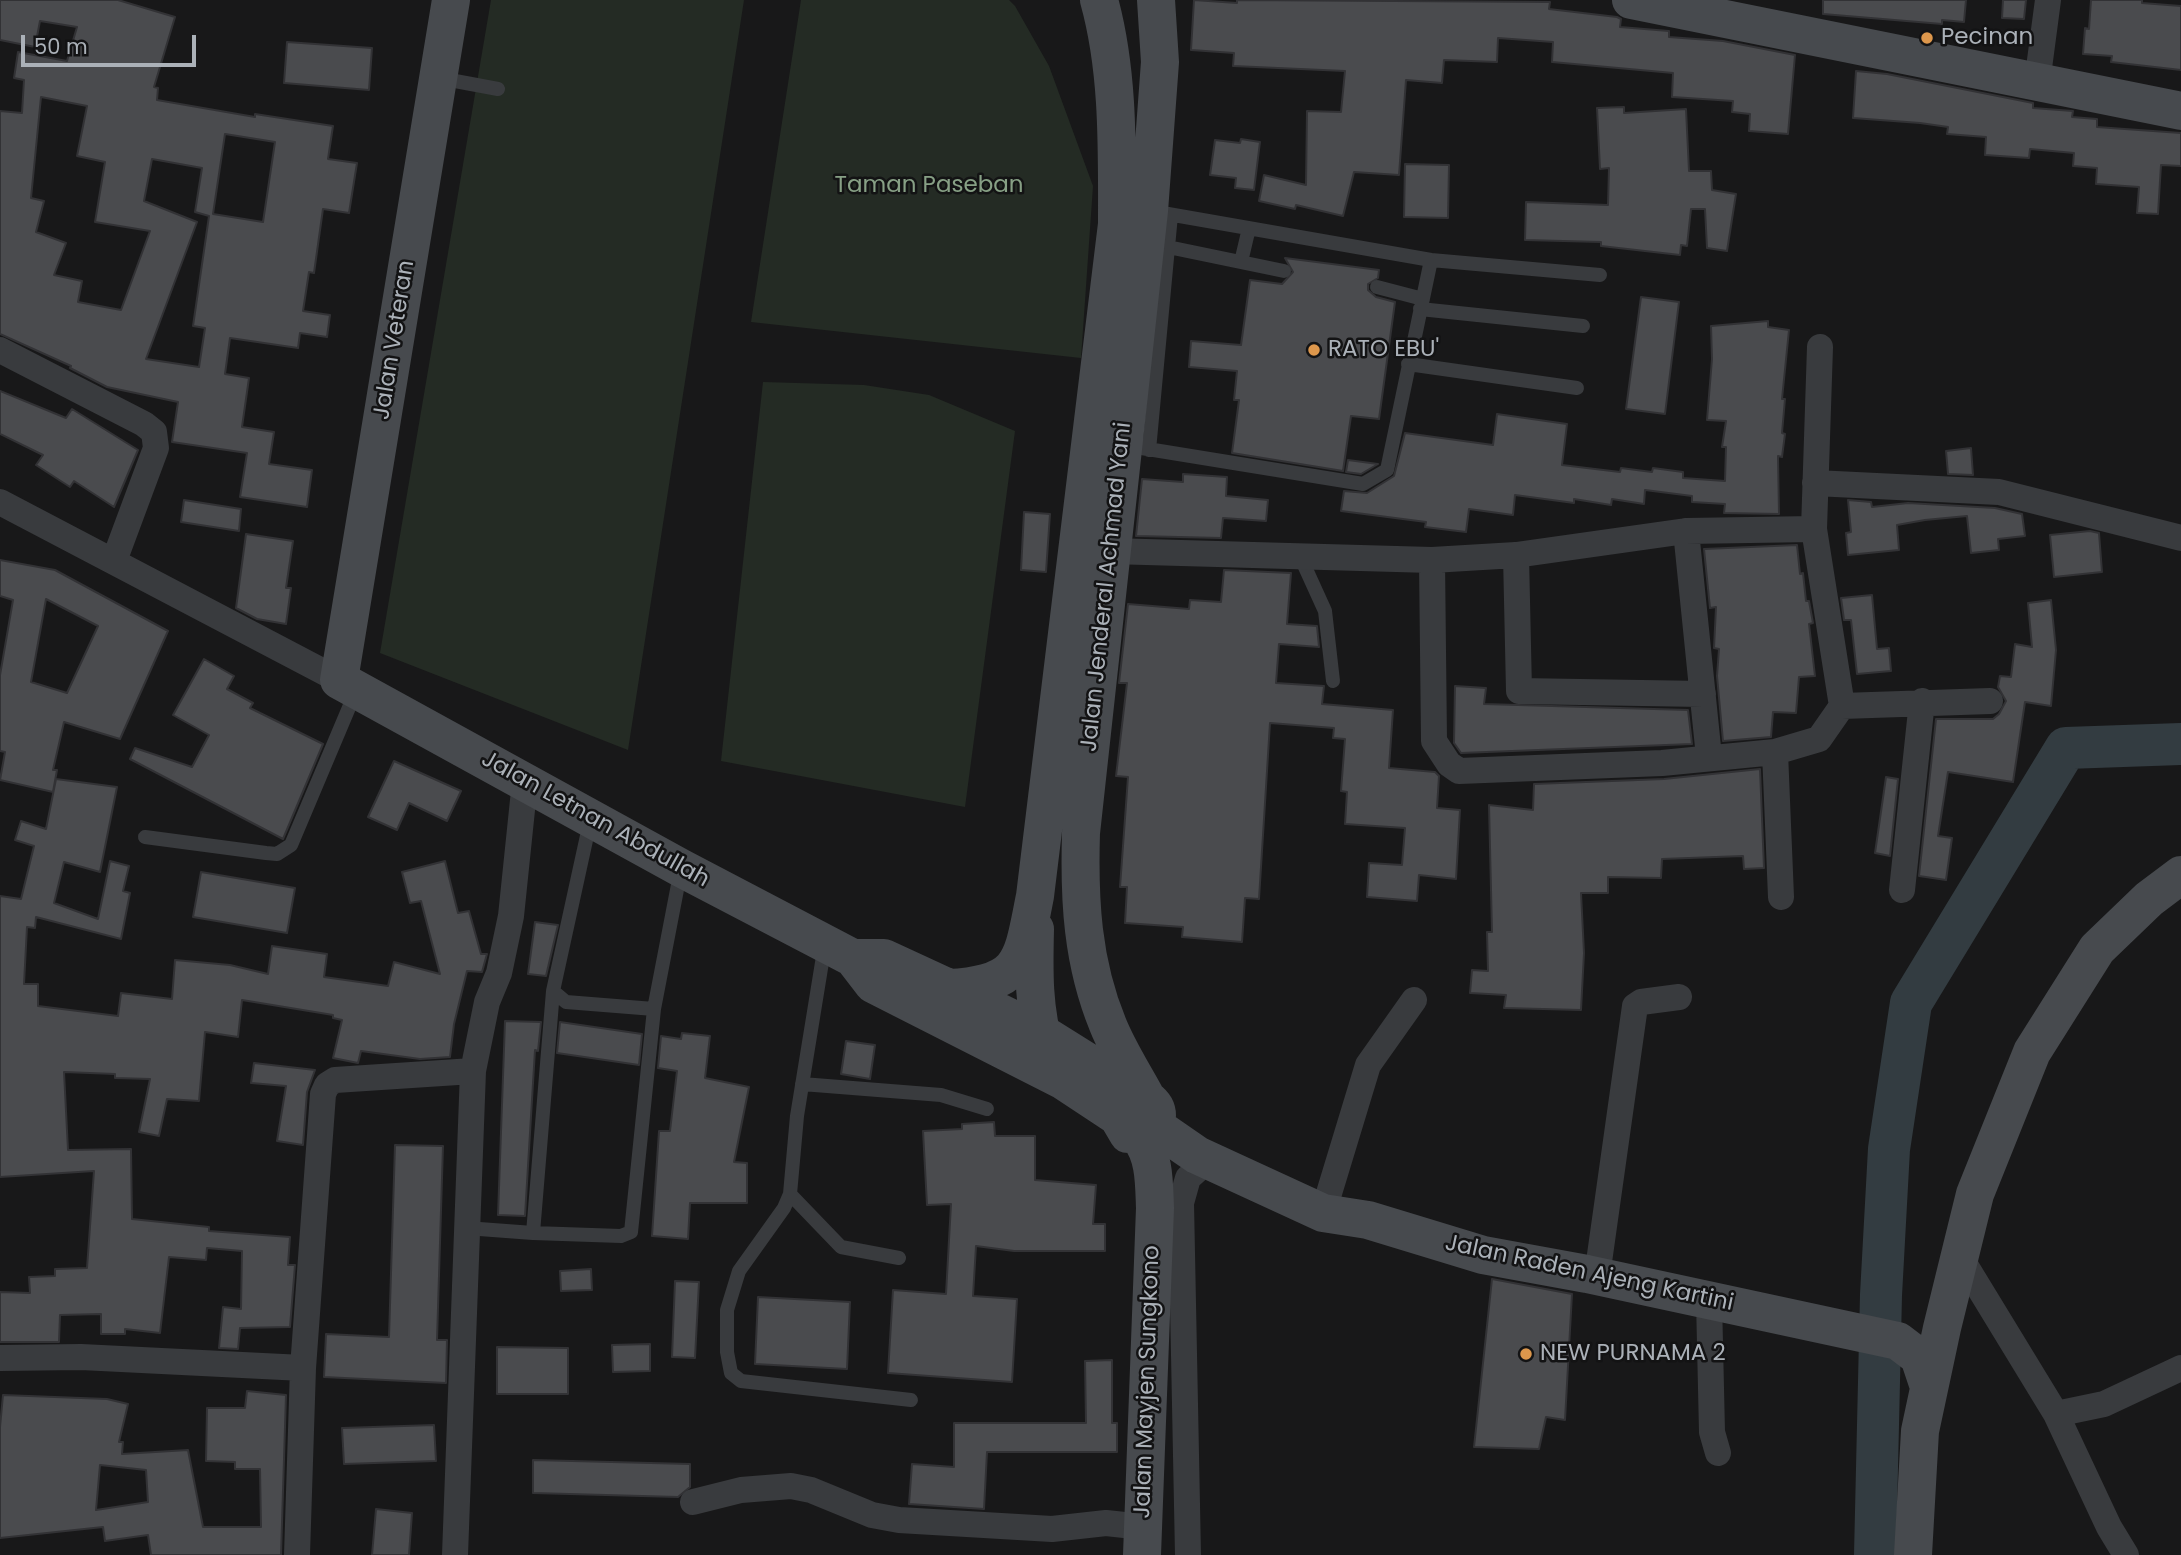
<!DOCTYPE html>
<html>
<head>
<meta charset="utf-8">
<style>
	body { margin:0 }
	#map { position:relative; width:2181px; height:1555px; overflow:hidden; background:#181819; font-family:Poppins,sans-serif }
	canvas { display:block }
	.scale { position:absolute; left:21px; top:35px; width:175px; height:32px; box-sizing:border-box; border:4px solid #abb1b8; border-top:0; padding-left:9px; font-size:21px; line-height:24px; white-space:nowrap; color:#abb1b8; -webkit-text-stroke:5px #131314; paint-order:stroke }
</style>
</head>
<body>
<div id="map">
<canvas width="2181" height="1555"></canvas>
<div class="scale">50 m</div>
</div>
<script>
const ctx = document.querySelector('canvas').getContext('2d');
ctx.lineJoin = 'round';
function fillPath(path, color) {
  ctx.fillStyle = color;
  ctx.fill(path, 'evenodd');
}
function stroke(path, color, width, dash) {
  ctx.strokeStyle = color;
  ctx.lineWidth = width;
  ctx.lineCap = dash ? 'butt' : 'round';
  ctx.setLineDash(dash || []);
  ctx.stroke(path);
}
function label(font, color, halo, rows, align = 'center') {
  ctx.font = font + ' Poppins,sans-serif';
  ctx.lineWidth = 5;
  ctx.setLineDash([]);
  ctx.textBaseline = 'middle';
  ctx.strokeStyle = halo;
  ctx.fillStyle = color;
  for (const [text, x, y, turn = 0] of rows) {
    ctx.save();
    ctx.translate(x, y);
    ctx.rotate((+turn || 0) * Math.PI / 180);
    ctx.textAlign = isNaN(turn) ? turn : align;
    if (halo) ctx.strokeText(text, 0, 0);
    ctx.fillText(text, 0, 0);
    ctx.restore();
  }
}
fillPath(new Path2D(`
	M491 0H744L628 750 380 653Z
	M801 0H1009L1015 6 1049 66 1093 186 1081 358 751 322Z
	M763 382 864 385 929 395 1015 431 965 807 721 761Z`), '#242b24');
stroke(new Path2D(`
	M1875 1555 1881 1295 1889 1149 1911 1003 2066 748 2181 744`), '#333c41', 42);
const building = new Path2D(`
	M0 0H118L175 17 154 87 158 88 157 100 255 117V114L333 126 328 159 357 163 349 213 323 209 314 273 309 272 303 311 330 315 327 337 300 333 298 348 230 338 225 374 249 378 242 427 274 432 269 464 312 470 307 507 240 497 247 453 172 442 178 402 107 387 70 368 71 366 0 334V111L22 113 24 80 14 78 18 52 67 61 77 27 40 21 35 47 0 40ZM41 97 87 106 77 156 105 162 95 222 150 231 121 310 78 302 82 281 54 275 66 243 36 232 44 201 31 198ZM225 134 275 142 263 222 213 214ZM152 159 202 168 195 212 209 216 193 326 205 328 199 367 146 359 197 222 144 201Z
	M1194 0 1237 3V0L1550 2 1549 9 1617 17 1621 19 1620 27 1669 31V37L1723 41 1795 55 1788 134 1749 131 1750 114 1732 112 1733 101 1672 97 1673 73 1552 62 1553 42 1498 38 1497 62 1444 60 1442 83 1406 80 1399 175 1354 172 1343 216 1296 205 1295 209 1259 201 1264 175 1306 185 1307 111 1341 112 1345 71 1233 66 1234 53 1191 50Z
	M1823 0H1966L1964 22 1942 20V24L1823 14Z
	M2003 0H2026L2024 19 2002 18Z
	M2091 0H2142V3L2181 6V70L2111 62 2112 56 2083 54 2085 28 2089 29Z
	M287 42 372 48 369 90 284 83Z
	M1856 71 1887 74 2033 103V108L2073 111 2072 117 2097 119V127L2181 133V166L2161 165 2158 214 2137 213 2139 187 2096 184 2097 168 2073 166 2074 153 2030 149 2029 158 1985 155 1986 137 1947 134 1948 127 1920 123 1853 118Z
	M1624 107V113L1686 109 1689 171H1711L1712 190 1736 194 1727 251 1707 248 1705 209H1691L1687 246 1681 245 1680 255 1601 246V242L1525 240 1526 202 1608 205 1609 168 1600 169 1597 108Z
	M1241 139 1260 142 1254 190 1235 188 1236 178 1210 175 1215 140 1240 143Z
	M1405 164 1449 165 1448 218 1404 217Z
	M1285 258 1379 270 1378 278 1368 284V290L1376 297 1395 302 1379 419 1351 416 1343 471 1232 453 1239 400H1234L1237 371 1189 367 1191 341 1241 345 1250 280 1282 284 1293 272Z
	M1641 297 1679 302 1665 414 1626 409Z
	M1768 321V327L1789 330 1782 399H1785L1782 433 1785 434 1782 457 1778 456 1779 514 1724 513 1725 504 1692 502V496L1645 490 1644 504 1612 499 1611 505 1574 499V503L1515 495 1513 515 1469 509 1466 532 1425 527 1426 522 1341 511 1344 491 1367 493 1394 476 1405 433 1493 445 1497 414 1567 424 1562 465 1620 472 1621 468 1652 472 1653 468 1683 472V478L1725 481 1726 447H1722L1726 421 1707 420 1712 359 1711 326Z
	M0 391 66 418 72 409 138 450 114 507 74 481 70 487 36 465 43 455 0 434Z
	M1971 448 1973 475 1948 474 1946 451Z
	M1348 460 1378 464 1361 474 1346 472Z
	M1183 474 1227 477 1226 496 1268 500 1266 521 1223 518 1221 538 1136 536 1142 479 1183 482Z
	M184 500 241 509 239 531 181 522Z
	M1848 500 1871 502 1872 507 1908 503 1995 508 2022 514 2025 536 1998 539 1999 550 1971 553 1967 516 1925 520 1897 525 1899 550 1848 555 1846 533 1851 532Z
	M1024 512 1050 514 1046 572 1021 570Z
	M2090 531 2099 533 2102 572 2054 577 2050 535Z
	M246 534 293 541 286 588H291L286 624 257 619 236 608Z
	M1797 545 1800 574 1803 573 1806 601H1809L1813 623 1809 624 1815 676 1799 677 1796 713 1773 712 1771 737 1723 741 1717 676 1719 649 1714 648 1716 607 1710 608 1704 549Z
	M0 560 55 570 168 631 120 739 64 722 53 770H57L53 792 0 780 5 752 0 751V675L13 600 0 596ZM46 599 98 626 67 693 31 682Z
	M1224 570 1291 573 1287 624 1317 626 1319 647 1279 644 1276 683 1324 686 1322 704 1393 710 1389 768 1435 772 1439 776 1437 808 1460 810 1456 879 1419 875 1417 901 1367 897 1369 863 1402 865 1405 828 1345 824 1347 792 1341 791 1345 739 1333 738 1334 728 1270 723 1259 899 1245 898 1242 942 1182 937 1183 927 1125 923 1127 887H1120L1128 777 1116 776 1127 683H1119L1128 604 1189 609 1190 600 1221 602Z
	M1872 595 1877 649 1889 648 1891 671 1857 674 1851 620H1844L1841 598Z
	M2051 600 2056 650 2051 706 2025 702 2013 782 1948 772 1938 836 1952 838 1946 880 1919 876 1936 719H1993L1999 714 2006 701 1998 687 2000 676 2011 677 2015 644 2032 647 2028 603Z
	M204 659 234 676 227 689 253 703 250 708 323 744 283 839 130 759 135 748 192 767 209 735 173 715Z
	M1455 686 1486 688 1484 704 1688 710 1692 744 1461 753 1454 743Z
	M394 761 461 791 447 821 409 803 397 830 368 817Z
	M1760 769 1764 868 1744 869 1743 856 1662 859 1661 878 1608 877V893H1581L1584 953 1581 1010 1504 1008 1506 995 1470 993 1472 970 1488 971 1487 932H1492L1489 805 1533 810 1534 784 1664 779Z
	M1886 777 1898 779 1890 856 1875 853Z
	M56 779 117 787 100 872 64 862 54 903 98 919 110 861 129 866 123 891 130 893 121 939 36 917 35 928 27 927 24 984H38V1006L118 1016 121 993 172 999 175 960 230 965 268 974 272 946 327 954 324 977 388 986 394 962 440 974 421 901 410 903 402 872 445 861 458 913 469 911 481 954H487L482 972 467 971 454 1024 450 1057 420 1059 361 1051 358 1063 333 1058 342 1020 333 1018V1015L242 1000 238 1037 205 1032 199 1101 167 1099 159 1136 139 1132 150 1079 115 1078V1074L64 1072 68 1150 131 1149 132 1219 209 1227V1231L290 1237 288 1265H295L290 1327 240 1328 238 1349 219 1348 223 1307 241 1309 242 1251 207 1248 206 1260 169 1257 160 1333 125 1329V1334H101V1314L60 1315 59 1342H0V1292L30 1293 29 1277 55 1276V1269L87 1268 94 1171 0 1177V896L21 899 34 846 15 840 21 821 46 829Z
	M201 872 295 888 287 933 193 917Z
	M535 922 558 925 546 976 528 974Z
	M505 1021 541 1022 538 1051 535 1050 525 1216 498 1215Z
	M560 1022 642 1034 639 1065 557 1053Z
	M682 1033 710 1036 705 1078 749 1087 734 1162 747 1163V1203H690L688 1239 652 1236 659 1131H670L677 1071 658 1068 661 1036 681 1039Z
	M846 1041 875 1045 870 1079 841 1074Z
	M254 1063 315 1070 307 1092 303 1145 277 1141 286 1086 251 1083Z
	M994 1122 995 1136H1035V1180L1096 1185 1093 1224H1105V1251H1014L976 1246 973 1296 1017 1299 1012 1382 888 1373 893 1290 946 1294 951 1204 927 1205 923 1131 962 1129V1124Z
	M395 1145 443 1146 437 1340H447L446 1383 324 1377 326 1334 389 1337Z
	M591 1269 592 1290 561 1291 560 1271Z
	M1492 1279 1572 1294 1565 1420 1546 1417 1539 1449 1474 1447Z
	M675 1281 699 1282 695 1358 672 1357Z
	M758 1297 850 1302 847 1369 755 1364Z
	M650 1344V1371L613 1372 612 1345Z
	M497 1347 568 1348V1394H497Z
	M1112 1360V1423H1117V1452H987L984 1509 909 1504 912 1464 954 1467V1423H1086L1085 1361Z
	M247 1391 286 1395 281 1555H151L148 1535 105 1541 103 1527 0 1538V1427L3 1395 107 1399 128 1404 119 1442H123L122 1454 188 1450 203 1527H261L260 1469H235V1462L206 1461 207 1408H245ZM100 1465 146 1470 148 1502 96 1510Z
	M434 1425 436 1461 344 1464 342 1428Z
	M533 1460 690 1464V1487L678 1497 533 1493Z
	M376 1509 412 1513 409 1555H372Z`);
fillPath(building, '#4a4b4e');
stroke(building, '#323235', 2);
stroke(new Path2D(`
	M439 78 498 89
	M1168 247 1284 271
	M1431 260 1600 275
	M1241 262 1249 228
	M1377 287 1423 299
	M1420 309 1583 326
	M1408 364 1577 388
	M1123 445 1363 484 1387 470 1431 260 1151 211
	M1149 450 1171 215
	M1300 556 1325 611 1333 681
	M590 822 553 991 566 1002 654 1009 681 869
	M145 837 266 853 277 854 291 845 356 691
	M825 944 797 1116 790 1194 784 1208 739 1271 727 1310V1352L731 1373 741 1381 911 1400
	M553 991 533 1233 621 1236 631 1232 654 1009
	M802 1084 941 1095 987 1109
	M790 1194 841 1247 899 1258
	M466 1228 533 1233`), '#393b3e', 14);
stroke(new Path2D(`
	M2037 83 2048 0
	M1820 347 1814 529 1842 706
	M0 350 144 424 154 432 156 448 114 561
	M1815 483 1999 492 2181 538
	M0 502 339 680
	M1686 531 1709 757
	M1110 551 1432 560 1516 555 1686 531 1814 529
	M1516 555 1519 691 1703 694
	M1432 560 1434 741 1449 764 1459 771 1662 763 1775 752 1819 739 1842 706 1990 701
	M1775 752 1781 897
	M1902 890 1922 701
	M1323 1213 1368 1065 1414 1000
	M1959 1255 2056 1414 2109 1527 2126 1555
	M1597 1276 1635 1006 1641 1002 1679 997
	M1709 1300 1712 1432 1718 1453
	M0 1358 81 1357 303 1368 297 1555
	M303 1368 323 1094 327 1085 335 1080 473 1071 487 1002 499 973 511 916 525 781
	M2056 1414 2104 1404 2181 1368
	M693 1502 741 1490 791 1486 811 1490 872 1515 899 1520 1052 1529 1106 1523 1143 1527
	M455 1555 473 1071
	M1188 1555 1181 1203 1188 1178 1208 1160`), '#393b3e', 26);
stroke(new Path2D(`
	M451 0 339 680 681 868 853 958H884L949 988 1040 1032 1147 1099C1161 1109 1159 1121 1149 1134H1128L1118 1117 1121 1107 1129 1099H1147
	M1631 0 2181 111
	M1035 929C1034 969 1033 1012 1046 1050
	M853 958 873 984 1062 1080 1118 1117
	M949 988C1023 984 1022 961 1035 896L1117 224C1117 150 1119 72 1099 0
	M1146 1097C1133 1073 1118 1050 1108 1025 1082 962 1079 899 1081 833L1149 211 1160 62 1156 0
	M1155 1126 1197 1155 1323 1213 1368 1220 1483 1255 1587 1274 1898 1341 1919 1357 1929 1387
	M1139 1136C1155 1157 1154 1183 1155 1208L1142 1555
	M1913 1555 1920 1431 1942 1328 1975 1194 2032 1052 2097 949 2149 899 2181 875`), '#474a4e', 38);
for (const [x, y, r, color] of [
	[1927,38,7,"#dd974c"],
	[1314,350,7,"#dd974c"],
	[1526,1354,7,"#dd974c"]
]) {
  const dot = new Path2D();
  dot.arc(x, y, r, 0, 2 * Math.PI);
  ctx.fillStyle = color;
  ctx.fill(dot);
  stroke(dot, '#131314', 2.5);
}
label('23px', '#abb1b8', '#131314', [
	["Pecinan",1941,38],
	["RATO EBU'",1328,350],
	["NEW PURNAMA 2",1540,1354]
], 'left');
label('23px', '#87a085', '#131314', [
	["Taman Paseban",929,186]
]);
label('23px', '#abb1b8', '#131314', [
	["Jalan Veteran",395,340,-81],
	["Jalan Jenderal Achmad Yani",1107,587,-84],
	["Jalan Letnan Abdullah",595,820,29],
	["Jalan Raden Ajeng Kartini",1589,1274,12],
	["Jalan Mayjen Sungkono",1148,1382,-88]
]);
</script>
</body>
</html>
